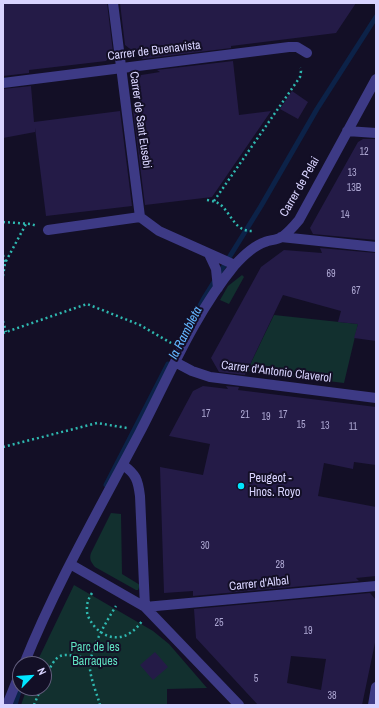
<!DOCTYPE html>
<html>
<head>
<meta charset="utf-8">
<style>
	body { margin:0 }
	#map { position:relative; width:379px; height:708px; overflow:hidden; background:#130f26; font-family:"Archivo Narrow",sans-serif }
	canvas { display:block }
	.frame { position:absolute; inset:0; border:4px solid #d9d4ff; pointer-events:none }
	.north { position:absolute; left:12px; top:656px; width:40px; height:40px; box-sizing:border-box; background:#130f26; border:1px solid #625e7d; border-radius:50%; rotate:65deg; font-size:11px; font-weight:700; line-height:16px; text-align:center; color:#d9d4ff }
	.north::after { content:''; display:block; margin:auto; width:14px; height:18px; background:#00e5ff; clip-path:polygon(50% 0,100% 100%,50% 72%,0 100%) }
</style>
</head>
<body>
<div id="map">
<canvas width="379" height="708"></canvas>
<div class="frame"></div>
<div class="north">N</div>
</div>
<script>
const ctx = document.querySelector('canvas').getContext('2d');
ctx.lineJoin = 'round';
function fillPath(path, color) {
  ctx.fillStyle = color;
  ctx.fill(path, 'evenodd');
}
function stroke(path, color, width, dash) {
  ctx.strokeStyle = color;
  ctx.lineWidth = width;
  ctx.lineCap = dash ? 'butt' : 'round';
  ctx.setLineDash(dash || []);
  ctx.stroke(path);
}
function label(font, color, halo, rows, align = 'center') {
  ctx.font = font + ' "Archivo Narrow",sans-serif';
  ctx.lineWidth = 4;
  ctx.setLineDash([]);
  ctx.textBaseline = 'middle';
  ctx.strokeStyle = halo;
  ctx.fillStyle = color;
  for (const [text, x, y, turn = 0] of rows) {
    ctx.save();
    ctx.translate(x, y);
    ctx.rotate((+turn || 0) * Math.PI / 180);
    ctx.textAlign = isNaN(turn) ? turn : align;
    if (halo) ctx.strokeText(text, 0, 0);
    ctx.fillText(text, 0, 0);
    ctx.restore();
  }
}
fillPath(new Path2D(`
	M242 275 244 277 229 304 220 300 228 286Z
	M274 315 358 324 344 383 247 371Z
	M111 513 121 514 122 574 140 585 138 590H136L95 567C91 562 89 559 91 553Z
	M74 585 153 631 169 644 207 688 167 689V705H21L27 688H44V664H36Z`), '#12302f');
stroke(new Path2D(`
	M193 319 204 298 261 206 317 109 376 17
	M106 485 168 364
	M15 705 20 688`), '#0c2248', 5);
fillPath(new Path2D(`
	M3 3H107L113 52 106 61 29 70V73L3 76Z
	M120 3H356L336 33 231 46V48L143 59 125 45Z
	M233 61 239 115 271 111 212 197 145 205 133 110 139 109 135 76 160 72 157 70Z
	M31 86 34 122 120 111 132 206 46 216 35 128V132L3 138V89Z
	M292 91 308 102 298 119 280 109Z
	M363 139H376V240L313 234 310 228 358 142Z
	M320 248 376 253V341L354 338 358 324 338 322 341 311 283 295 245 375 219 372 211 358 261 267 284 250 322 253Z
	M203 386 228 389 226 386 239 387 238 390 376 407V465L354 462 353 469 324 463 318 496 376 507V576L356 578 359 581 193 596V591L164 593 160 467 203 475 210 444 169 436 193 391Z
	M370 593 376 600V638L362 705H258L196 638 194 609ZM291 656 326 659 321 690 287 683Z
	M155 652 168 667 153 680 140 665Z`), '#241b47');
stroke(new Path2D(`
	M207 200C213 201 218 202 222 206 232 216 236 232 253 231
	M214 201 300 77 301 71 300 68
	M3 222 31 224 37 226
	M3 255 5 262
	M3 276 5 263 26 224
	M3 321 6 332
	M3 333 87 304 140 325 171 343
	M3 447 97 423 127 428
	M92 593C89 598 87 602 87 607 86 615 90 621 95 627 110 643 129 640 142 621
	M44 681C58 648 60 654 92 659
	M34 705 41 688
	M100 705C97 694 91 680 90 669 89 650 106 622 116 606`), '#2fb8b0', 2.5, [2, 3]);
stroke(new Path2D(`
	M113 3 140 217
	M3 83 289 47H297L307 53
	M347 131 376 133
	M48 230 140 217 159 231 235 265
	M281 237 376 247
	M209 254 216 269 218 288
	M175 362 192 371 210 377 376 398
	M123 465C136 474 138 480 140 496L145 607 376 586
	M70 564 145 607 239 705
	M24 664C56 584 100 508 140 432 169 376 194 315 234 266 242 257 253 246 265 242 270 240 277 240 282 237 289 232 294 226 299 220L376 79
	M7 705 20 673
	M373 705 376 687`), '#3d3a85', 10);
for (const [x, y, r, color] of [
	[241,486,4,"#00e5ff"]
]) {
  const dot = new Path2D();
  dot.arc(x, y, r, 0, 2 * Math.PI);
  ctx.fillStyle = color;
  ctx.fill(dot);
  stroke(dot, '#130f26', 1.5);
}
label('10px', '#aca6d1', null, [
	["12",364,152],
	["13",352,173],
	["13B",354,188],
	["14",345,215],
	["69",331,274],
	["67",356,291],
	["17",206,414],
	["21",245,415],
	["17",283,415],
	["19",266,417],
	["15",301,425],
	["13",325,426],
	["11",353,427],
	["30",205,546],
	["28",280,565],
	["25",219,623],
	["19",308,631],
	["5",256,679],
	["38",332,696]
]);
label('12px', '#d9d4ff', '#130f26', [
	["Carrer de Buenavista",154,51,-7],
	["Carrer de Sant Eusebi",140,120,82],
	["Carrer de Pelai",300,187,-60],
	["Carrer d'Antonio Claverol",276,372,7],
	["Carrer d'Albal",259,584,-6]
]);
label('12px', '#d9d4ff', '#130f26', [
	["Peugeot -",249,479],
	["Hnos. Royo",249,493]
], 'left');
label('12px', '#5fe0c0', '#130f26', [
	["Parc de les",95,648],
	["Barraques",95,662]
]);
label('italic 13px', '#62b6ff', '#130f26', [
	["la Rambleta",186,333,-63]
]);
</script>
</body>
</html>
